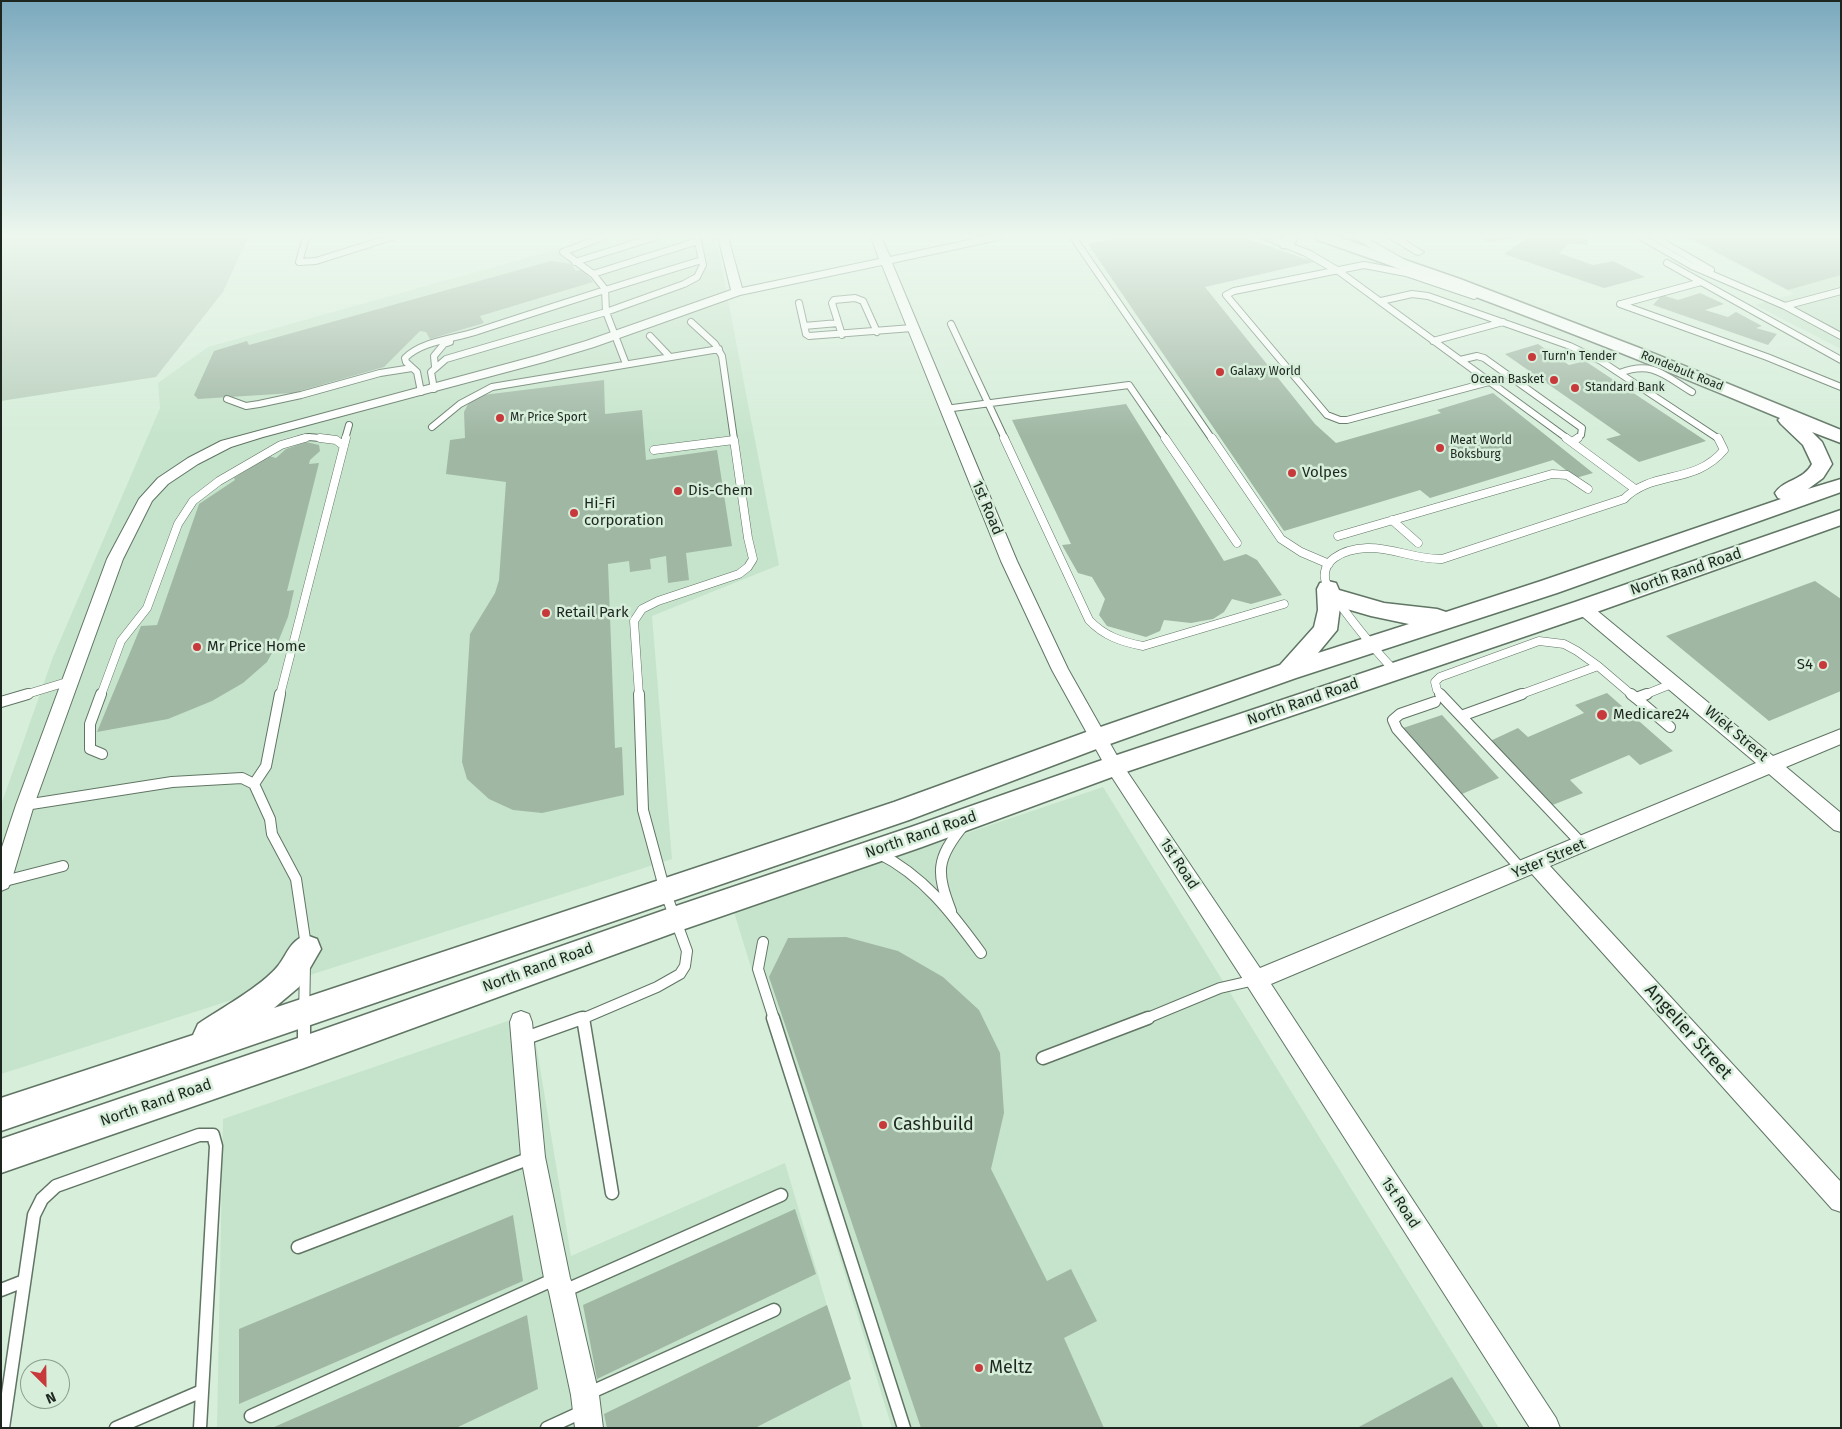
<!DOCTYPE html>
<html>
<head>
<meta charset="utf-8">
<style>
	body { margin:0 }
	#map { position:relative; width:1842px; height:1429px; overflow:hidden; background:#d6eeda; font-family:"Fira Sans",sans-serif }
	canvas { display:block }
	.frame { position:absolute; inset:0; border:2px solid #1d261f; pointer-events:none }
	.north { position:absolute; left:20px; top:1359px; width:50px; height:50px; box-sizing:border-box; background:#d6eeda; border:1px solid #8c9e8f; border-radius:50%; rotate:157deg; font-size:14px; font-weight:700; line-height:20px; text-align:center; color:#1d261f }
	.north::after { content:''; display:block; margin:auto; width:18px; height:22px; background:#c8393b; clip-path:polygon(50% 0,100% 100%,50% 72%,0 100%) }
</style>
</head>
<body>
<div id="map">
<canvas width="1842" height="1429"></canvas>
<div class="frame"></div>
<div class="north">N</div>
</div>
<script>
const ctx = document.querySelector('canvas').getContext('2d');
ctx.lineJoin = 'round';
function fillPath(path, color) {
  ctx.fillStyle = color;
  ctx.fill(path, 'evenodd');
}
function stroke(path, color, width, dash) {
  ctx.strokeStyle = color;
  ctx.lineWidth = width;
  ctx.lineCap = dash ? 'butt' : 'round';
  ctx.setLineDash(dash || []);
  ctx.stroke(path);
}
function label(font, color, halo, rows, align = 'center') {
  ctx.font = font + ' "Fira Sans",sans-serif';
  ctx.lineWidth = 5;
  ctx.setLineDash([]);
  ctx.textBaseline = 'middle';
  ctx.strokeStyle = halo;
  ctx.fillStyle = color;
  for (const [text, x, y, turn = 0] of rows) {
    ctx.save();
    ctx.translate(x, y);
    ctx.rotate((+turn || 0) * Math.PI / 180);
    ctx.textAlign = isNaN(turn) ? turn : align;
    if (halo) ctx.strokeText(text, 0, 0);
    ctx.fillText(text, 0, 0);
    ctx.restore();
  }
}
fillPath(new Path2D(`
	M595 237H716L779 565 652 616 672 859 1 1074V805L53 657 160 408 158 383 208 347 554 250Z
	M1686 237H1841V349L1755 305 1794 294Z
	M1103 787 1499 1428H892L734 912Z
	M531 1013 571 1256 785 1163 863 1428H217L223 1119Z`), '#c6e4cb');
fillPath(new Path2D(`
	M1 237H248L223 292 156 377 1 401Z`), '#bad0be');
fillPath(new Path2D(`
	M1120 237H1243L1314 262 1205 287 1315 424 1336 443 1441 413 1437 410 1493 393 1593 473 1576 478 1553 460 1430 498 1420 490 1284 531 1088 244Z
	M1480 237H1518V238L1488 242Z
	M1528 237H1587L1588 245 1569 244 1559 253 1593 265 1613 261 1645 277 1604 288 1504 254Z
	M1688 237H1841V275L1788 290Z
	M551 261 571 264 576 271 583 269 593 282 480 316 484 323 430 339 426 332 420 331 384 367 293 393 198 399 194 395 214 351 247 341 249 345Z
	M1700 293 1724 304 1705 310 1728 317 1736 312 1762 326 1756 328 1777 334 1768 345 1653 305 1662 295 1678 300Z
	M1538 344 1569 365 1585 361 1706 441 1639 462 1606 439 1621 435 1505 354Z
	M604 380 605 414 642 410 646 460 717 450 732 546 686 553 689 580 668 583 666 556 650 559 651 569 630 572 629 561 608 564 615 748 622 747 624 795 542 813 513 810 489 799 467 779 462 762 470 634 495 593 499 580 506 482 446 474 450 440 465 438 464 412 469 402 483 395Z
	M1126 404 1224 561 1246 554 1257 560 1282 595 1251 604 1232 599 1224 612 1213 619 1191 623 1164 620 1160 631 1146 637 1107 626 1099 615 1105 599 1092 577 1078 573 1062 545 1071 544 1012 420Z
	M306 442 319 445 320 451 310 460 309 464 319 463 287 591 294 590 288 617 278 642 267 662 243 683 212 701 168 719 97 732 141 626 157 625 199 504 235 480 234 478 269 456 276 458 286 449Z
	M1815 581 1841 599V691L1769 721 1666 636Z
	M1607 693 1673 751 1640 765 1629 755 1570 780 1583 793 1550 806 1488 742 1518 728 1528 737 1584 713 1575 705Z
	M1442 715 1499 778 1462 794 1403 728Z
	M846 937 898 951 943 977 979 1010 1000 1053 1004 1113 991 1169 1047 1281 1071 1269 1097 1321 1064 1338 1104 1428H921L769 977 788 938Z
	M795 1209 816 1274 597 1379 583 1305Z
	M513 1215 523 1281 239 1404V1329Z
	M827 1305 851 1379 755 1428H607L604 1414Z
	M527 1315 538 1389 456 1428H272Z
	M1452 1377 1484 1428H1357Z`), '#a0b7a4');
const serviceFar3 = new Path2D(`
	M306 237 299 262 316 261 392 237
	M603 237 563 252 593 274 605 289 606 312 684 284 697 277 703 265 697 237
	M1073 237 1212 439
	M1641 237 1692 266 1785 306 1841 336
	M1654 237 1711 270
	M575 262 655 237
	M1667 263 1841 360
	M1337 270 1568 439
	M593 274 698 241
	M1474 296 1406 273 1364 265 1234 291 1226 295 1327 415 1340 420H1347L1489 382
	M1381 301 1412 294 1428 296 1570 346 1601 361 1719 439
	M799 303 806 334 809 336 912 328
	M1620 304 1767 357 1841 387
	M1621 304 1701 282
	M1785 306 1841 291
	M691 322 715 344 722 356 734 439
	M951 324 1005 439
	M804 326 838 323
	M842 335 832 303 834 300 855 298 863 301 877 332
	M650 336 670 357
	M1433 341 1503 322
	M1460 360 1477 356 1484 358 1582 428 1581 435 1576 439
	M435 367 434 356 444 344 450 342
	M1620 373C1653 360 1665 376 1692 392
	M434 389 431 372 446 359 606 312 626 364
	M421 392 417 372 406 362 405 358C422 341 453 339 475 332 551 307 626 283 702 260
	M227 399 246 406 259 404 301 395 380 373 412 368
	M945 409 1129 385 1166 439
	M432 427 460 404 492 387 719 349
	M300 439 309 437 331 439
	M345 439 349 425`);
const serviceFar2 = new Path2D(`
	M320 438 336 440 344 446
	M1004 438 1089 620C1104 636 1122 642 1143 646L1284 604
	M1165 438 1237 543
	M1212 438 1281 539 1301 552 1329 564
	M1566 438 1635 489
	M1572 442 1578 438
	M1392 520 1418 543
	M1338 536 1552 474 1567 475 1588 489
	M1395 671C1376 652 1360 631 1344 610 1339 603 1331 596 1328 588 1315 560 1345 549 1367 548 1393 547 1416 560 1442 559L1624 499C1652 470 1695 485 1724 450L1718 438
	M24 695 70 681
	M101 695 121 641 147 608 178 524 193 501 219 481 281 445 305 438
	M280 695 346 438
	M639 695 634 621 642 609 658 601 739 574 748 567 753 559 748 538 734 440 654 450
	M1442 695 1437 690 1435 682 1440 677 1539 641 1564 644 1577 651 1598 666
	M1519 695 1598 666 1632 695
	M1644 695 1674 683`);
const serviceFar1 = new Path2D(`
	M101 694 90 724V749L102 754
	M1440 694 1583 845
	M1631 694 1636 698
	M1647 694 1636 698 1670 727
	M1 702 28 694
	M1435 702 1400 714 1393 720 1397 729 1522 870
	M1461 716 1522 694
	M254 784 266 766 280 694
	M25 805 172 782 242 778 254 784 270 819 272 834 296 879 306 946
	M878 853C924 876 951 912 981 953
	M1 882 63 866
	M951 911C936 872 936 859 963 826
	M763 942 758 969 774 1019
	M304 1019 305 964
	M579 1019 582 1018
	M582 1019 657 987 680 974 685 966 687 951 665 891 643 810 639 694
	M1145 1019 1220 988 1255 980`);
const service = new Path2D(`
	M583 1018 612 1193
	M773 1018 904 1428
	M523 1039 582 1018
	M304 1046V1018
	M1043 1058 1148 1018
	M298 1247 533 1157
	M1 1290 24 1281
	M564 1291 781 1195
	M587 1394 774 1310
	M251 1416 557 1278
	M3 1428 34 1215 42 1199 56 1186 199 1135H213L216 1146 200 1428
	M116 1428 202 1391
	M547 1428 584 1411`);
const minor = new Path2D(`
	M718 237H728L742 288 879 259 871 237H881L890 257 982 237H1003L998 240 892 263 1017 561 1068 669 1120 761 1260 968 1756 763 1577 612 1575 608 1577 604 1583 602 1589 604 1773 756 1841 729V744L1786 767 1841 813V832L1834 830 1769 774 1550 866 1841 1182V1212L1832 1209 1532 874 1271 984 1556 1418 1560 1428H1530L1248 987 1108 771 1052 670 1001 561 882 265 740 295 594 347 544 362 263 437 231 447 198 464 168 484 152 501 123 559 34 805 11 882 8 888 1 891V850L16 805 107 559 139 499 158 478 188 458 221 441 536 356 586 341 731 290Z
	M1259 237H1274L1311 251 1343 270 1341 272H1333L1303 255Z
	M1352 237H1365L1414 265 1412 267H1404Z
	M1387 237H1400L1424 252 1419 255 1415 254Z
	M521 1011 529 1014 532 1022 545 1157 570 1278 575 1292 599 1395 603 1428H575L571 1395 549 1292 544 1278 521 1157 510 1022 513 1014Z`);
const secondary = new Path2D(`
	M1282 237H1298L1292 248H1282L1279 245Z
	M1315 237H1339L1460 279 1655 354 1841 430V443L1812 432 1822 442 1832 464 1823 478 1808 489 1841 479V492L1557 593 1296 678 1107 745 909 820 1 1131V1098L193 1035 198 1024C220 1009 262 986 278 966 288 953 289 942 306 935L317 939 321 949 299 987 274 1008 894 802 1089 731 1280 665 1314 627 1318 610 1317 589 1320 583 1328 581 1336 583 1339 590 1384 603 1437 609 1446 612 1541 581 1781 499 1778 498 1775 493C1783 480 1804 480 1812 464L1803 445 1781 424 1778 420 1780 418C1628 354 1474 294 1318 240ZM1340 607 1371 616 1409 624 1318 653 1337 630Z
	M1841 510V525L1591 614 1123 773 922 847 676 932 304 1068 1 1173V1139L304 1036 676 906 911 827 1105 759 1575 602Z`);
stroke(serviceFar3, '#607564', 8);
stroke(serviceFar2, '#607564', 9);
stroke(serviceFar1, '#607564', 12);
stroke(service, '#607564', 15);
stroke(minor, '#607564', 2);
stroke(secondary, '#607564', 3);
stroke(serviceFar3, '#fff', 6);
stroke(serviceFar2, '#fff', 8);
stroke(serviceFar1, '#fff', 10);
stroke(service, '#fff', 12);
fillPath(minor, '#fff');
fillPath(secondary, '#fff');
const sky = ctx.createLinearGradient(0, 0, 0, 437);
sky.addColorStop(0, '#7ba9be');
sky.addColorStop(0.54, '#edf7ee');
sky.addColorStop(1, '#edf7ee00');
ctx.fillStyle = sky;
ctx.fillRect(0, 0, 1842, 437);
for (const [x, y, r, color] of [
	[1532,357,5,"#c8393b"],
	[1220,372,5,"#c8393b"],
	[1554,380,5,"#c8393b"],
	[1575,388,5,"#c8393b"],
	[500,418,5,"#c8393b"],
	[1440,448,5,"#c8393b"],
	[1292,473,5,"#c8393b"],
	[678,491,5,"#c8393b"],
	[574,513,5,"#c8393b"],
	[546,613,5,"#c8393b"],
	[197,647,5,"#c8393b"],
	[1823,665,5,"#c8393b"],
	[1602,715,6,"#c8393b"],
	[883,1125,5,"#c8393b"],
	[979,1368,5,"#c8393b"]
]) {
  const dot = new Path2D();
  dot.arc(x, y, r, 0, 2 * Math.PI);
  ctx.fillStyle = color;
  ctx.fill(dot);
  stroke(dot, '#d6eeda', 2);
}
label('12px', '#1d261f', '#d6eeda', [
	["Turn'n Tender",1542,357],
	["Galaxy World",1230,372],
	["Ocean Basket",1544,380,"right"],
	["Standard Bank",1585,388],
	["Mr Price Sport",510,418],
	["Meat World",1450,441],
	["Boksburg",1450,455]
], 'left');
label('12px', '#1d261f', '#d6eeda', [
	["Rondebult Road",1682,371,22]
]);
label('15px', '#1d261f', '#d6eeda', [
	["Volpes",1302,473],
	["Dis-Chem",688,491],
	["Hi-Fi",584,504],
	["corporation",584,521],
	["Retail Park",556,613],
	["Mr Price Home",207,647],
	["S4",1813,665,"right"],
	["Medicare24",1613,715]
], 'left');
label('15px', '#1d261f', '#d6eeda', [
	["1st Road",987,508,67],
	["North Rand Road",1686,572,-19],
	["North Rand Road",1303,702,-19],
	["Wiek Street",1736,734,40],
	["North Rand Road",921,835,-19],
	["Yster Street",1549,859,-23],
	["1st Road",1179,864,57],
	["North Rand Road",538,968,-20],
	["North Rand Road",156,1103,-19],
	["1st Road",1400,1203,57]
]);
label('18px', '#1d261f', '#d6eeda', [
	["Angelier Street",1688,1032,48]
]);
label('18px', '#1d261f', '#d6eeda', [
	["Cashbuild",893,1125],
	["Meltz",989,1368]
], 'left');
</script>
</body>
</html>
